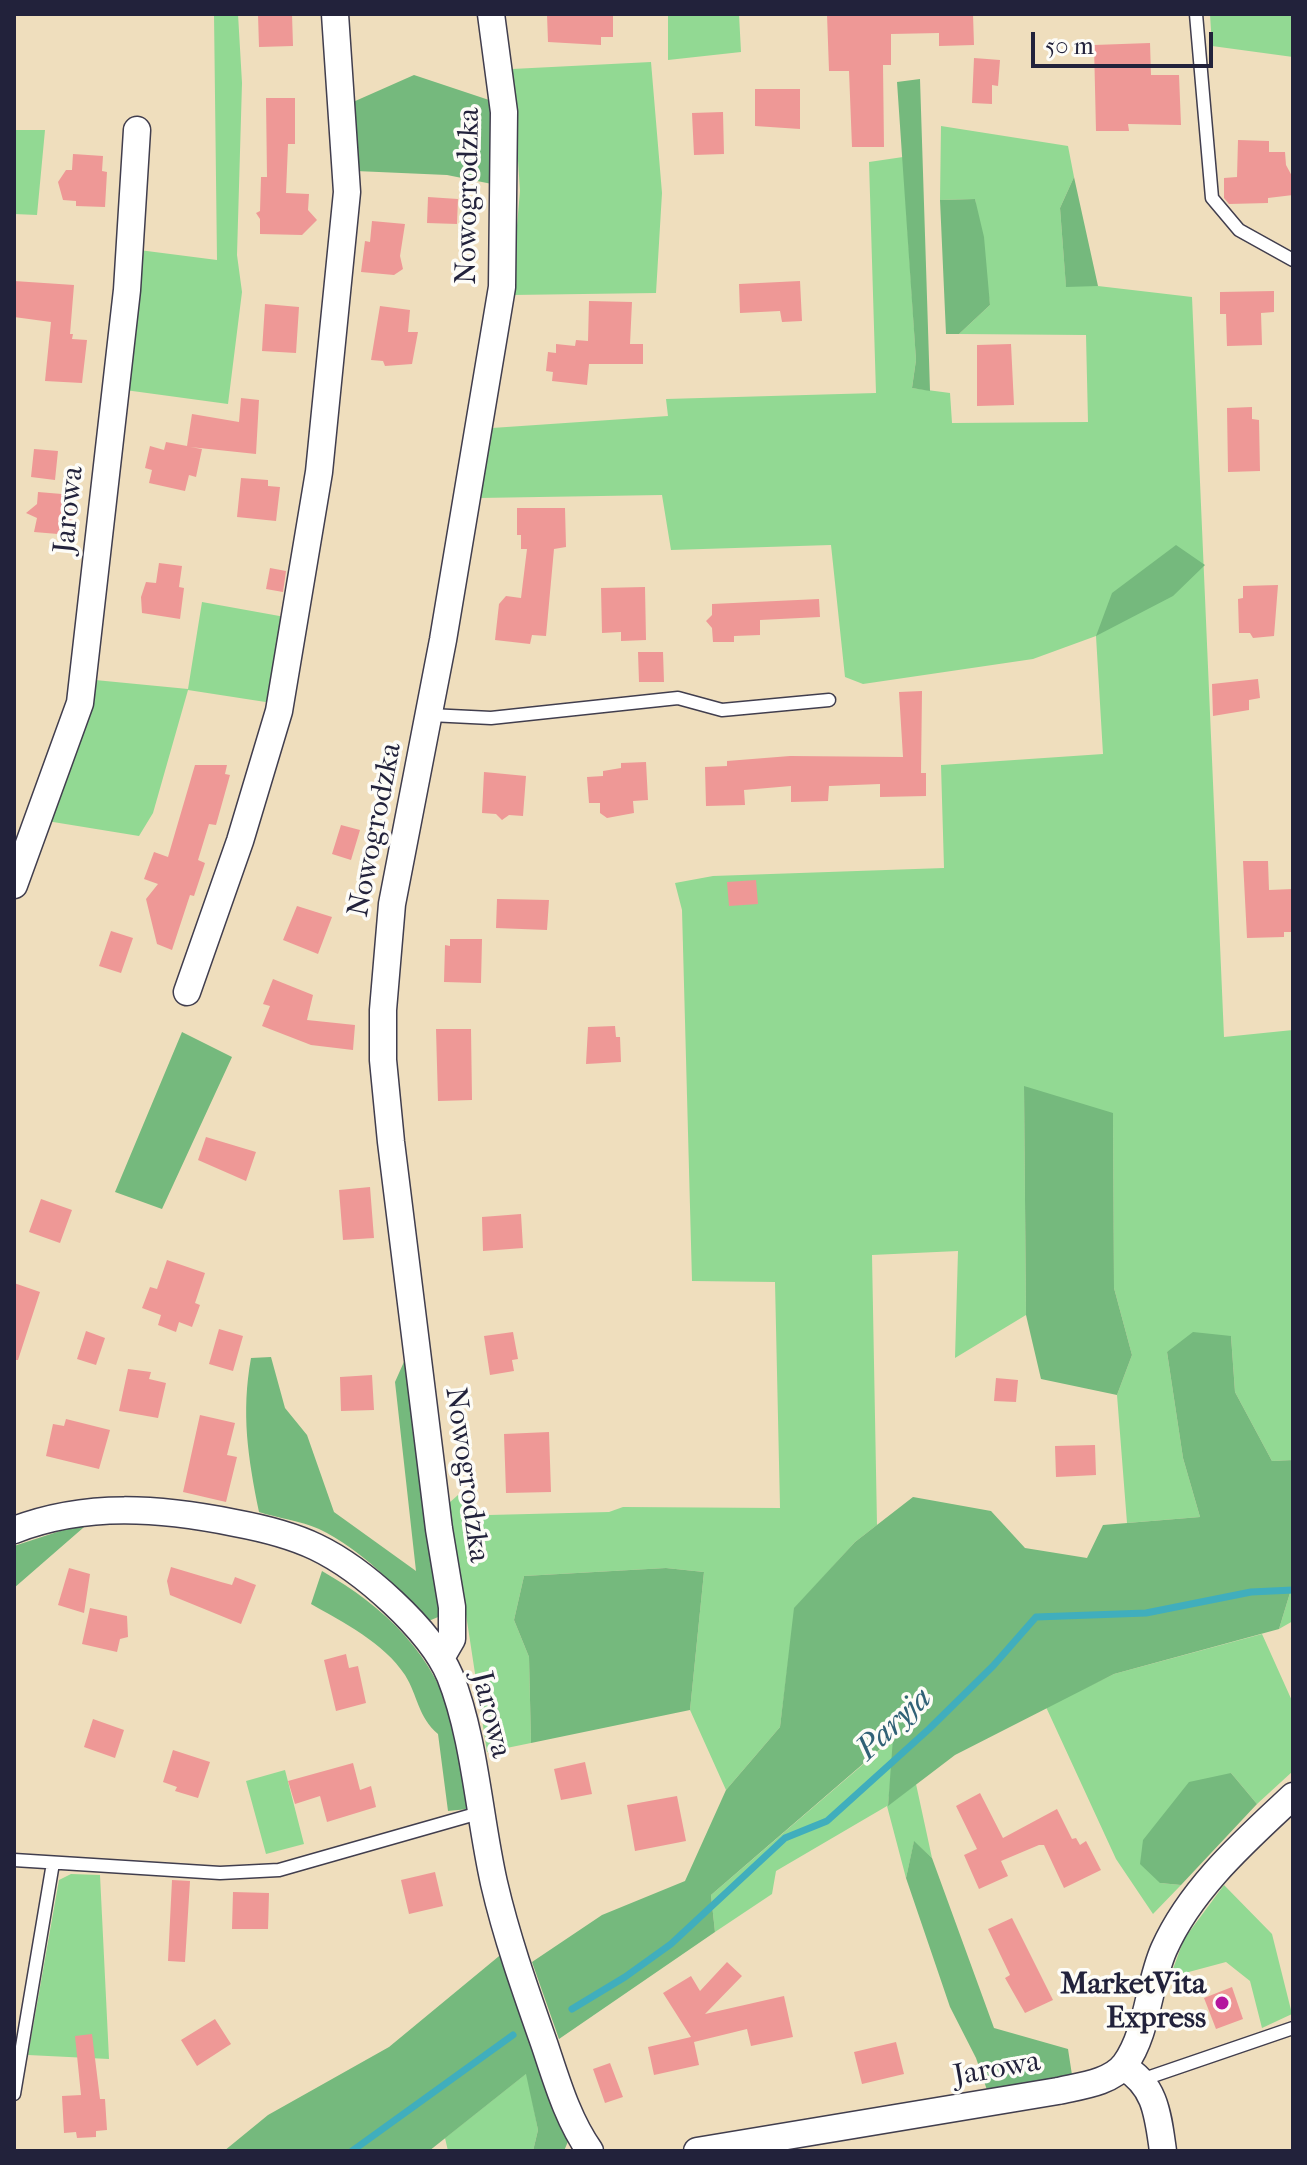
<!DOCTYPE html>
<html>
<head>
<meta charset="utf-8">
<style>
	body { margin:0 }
	#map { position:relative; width:1307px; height:2165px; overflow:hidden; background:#efdebd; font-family:"IM FELL French Canon",serif }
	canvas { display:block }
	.frame { position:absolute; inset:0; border:16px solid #22223b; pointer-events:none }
	.scale { position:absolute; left:1031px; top:32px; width:182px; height:36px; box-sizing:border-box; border:4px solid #22223b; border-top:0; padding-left:10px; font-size:24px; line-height:28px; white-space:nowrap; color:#22223b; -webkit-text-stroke:6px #fdfcf7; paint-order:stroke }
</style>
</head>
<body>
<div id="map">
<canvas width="1307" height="2165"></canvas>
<div class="frame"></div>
<div class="scale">50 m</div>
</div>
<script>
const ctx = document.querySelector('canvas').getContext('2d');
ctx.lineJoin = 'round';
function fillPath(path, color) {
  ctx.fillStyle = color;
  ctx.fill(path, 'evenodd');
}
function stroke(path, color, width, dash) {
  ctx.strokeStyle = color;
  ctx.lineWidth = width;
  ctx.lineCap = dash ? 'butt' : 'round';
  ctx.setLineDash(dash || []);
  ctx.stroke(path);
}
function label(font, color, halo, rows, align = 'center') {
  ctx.font = font + ' "IM FELL French Canon",serif';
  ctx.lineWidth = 7;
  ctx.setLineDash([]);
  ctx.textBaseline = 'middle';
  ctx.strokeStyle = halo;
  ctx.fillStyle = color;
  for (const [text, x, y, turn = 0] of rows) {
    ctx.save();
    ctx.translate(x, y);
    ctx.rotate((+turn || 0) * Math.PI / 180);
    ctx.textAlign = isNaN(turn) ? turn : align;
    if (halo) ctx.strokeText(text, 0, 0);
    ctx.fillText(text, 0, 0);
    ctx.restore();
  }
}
fillPath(new Path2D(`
	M214 14H238L242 83 237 255 242 292 228 404 125 390 139 250 217 260Z
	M668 14H739L741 52 668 60Z
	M1210 14H1293V57L1212 46Z
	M651 62 662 193 656 293 511 295 520 191 512 69Z
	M941 126 1068 146 1074 177 1060 208 1066 286H1098L1192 297 1224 1037 1293 1030V1460L1272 1461 1235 1392 1231 1336 1167 1352 1183 1458 1200 1517 1127 1523 1117 1395 1132 1355 1114 1288 1113 1114 1024 1087 1026 1315 955 1358 958 1251 872 1255 877 1525 855 1542 795 1608 780 1727 726 1790 690 1710 704 1572 666 1568 524 1576 514 1620 529 1657 531 1743 487 1752 449 1503 458 1495 489 1515 609 1512 623 1507 780 1508 775 1282 692 1281 682 910 675 883 713 876 944 868 941 765 1103 754 1096 636 1033 659 863 684 845 677 831 545 671 550 662 495 478 498 492 428 668 416 666 399 876 393 869 162 903 157 916 360 912 388 950 393 952 423 1088 422 1086 335 959 334 990 305 975 199 940 200Z
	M14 130H45L37 215 14 214Z
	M202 602 285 617 272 703 188 690 153 813 139 836 47 821 95 680 188 689Z
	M1293 1583V1621L1279 1629Z
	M1262 1634 1293 1703V1771L1257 1804 1231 1773 1160 1883 1181 1885 1153 1914 1116 1859 1046 1707 1114 1674Z
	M895 1737 888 1805 916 1784 932 1858 914 1842 906 1878 887 1806 776 1871 772 1894 715 1932 711 1895Z
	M285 1770 304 1844 266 1854 246 1781Z
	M71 1874 100 1875 109 2059 28 2055 59 1880Z
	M1224 1885 1272 1934 1292 2014 1262 2028 1250 1981 1226 1962 1170 1977 1184 1939Z
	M527 2073 538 2130 533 2151H448L445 2138Z`), '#92d993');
fillPath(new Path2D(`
	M414 75 492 101 497 185 447 175 356 171 353 102Z
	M920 79 930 391 912 388 916 360 897 82Z
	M1074 177 1098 286 1066 287 1060 208Z
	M975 199 984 237 990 305 959 334H946L940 200Z
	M1176 545 1205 565 1173 596 1096 636 1112 593Z
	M182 1032 232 1057 162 1209 115 1192Z
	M1024 1086 1113 1113 1114 1288 1132 1355 1117 1395 1041 1379 1026 1315Z
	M1193 1332 1231 1336 1235 1392 1272 1461 1293 1460V1583L1279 1629 1114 1674 955 1755 888 1806 893 1738 711 1895 715 1932 559 2039 532 1962 602 1915 685 1881 726 1790 780 1727 794 1608 855 1542 913 1497 991 1511 1025 1548 1087 1558 1103 1525 1200 1517 1183 1458 1167 1352Z
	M407 1355 413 1434 443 1615 426 1622C396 1585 362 1550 319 1529 301 1521 278 1518 259 1512 248 1457 241 1414 251 1358L271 1357 285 1408 307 1435 334 1512 416 1571 395 1382Z
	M91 1521 14 1588V1546Z
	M666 1568 704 1572 690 1710 531 1743 529 1657 514 1620 524 1576Z
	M322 1571C385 1607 436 1655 455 1729 462 1754 464 1782 468 1809L448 1811 438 1734C418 1717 418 1696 405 1675 384 1643 343 1622 311 1604Z
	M1231 1773 1257 1804 1181 1885 1160 1883 1140 1864 1143 1840 1189 1782Z
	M914 1841 932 1858 994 2028 1068 2049 1072 2075 987 2090 976 2058 950 2007 906 1878Z
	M504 1952 569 2139 564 2151H533L538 2130 526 2074 429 2151H224L268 2115 389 2047Z`), '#75b97d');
stroke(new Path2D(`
	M572 2009 625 1977 671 1944 785 1838 827 1821 929 1729 993 1666 1036 1617 1146 1613 1251 1592 1293 1590
	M352 2151 513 2035`), '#40aebd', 7);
fillPath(new Path2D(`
	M258 14H292L293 46 259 47Z
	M547 14H613V37H601V45L548 42Z
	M827 14H973L974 45 939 46V33L891 34V65H883L884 147H852L849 71H829Z
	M1150 43 1151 75H1179L1181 125 1128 124 1129 131H1096L1094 45Z
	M974 58 1000 60 998 86 992 85V104L972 103Z
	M755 89H800V129L755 126Z
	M266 98H295V144H288L286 193 309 194 308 210 317 220 302 235 260 234V219L256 213 260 211 261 177H267Z
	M723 112 724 154 694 155 692 113Z
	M1238 140 1269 141V152H1285L1286 165 1293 178V195L1268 198V203L1229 204 1224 198V178L1237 177Z
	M73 154 103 156 102 171 107 172 105 207 76 206V201L63 200 58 182 66 170H72Z
	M428 197 458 199 457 224 427 223Z
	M372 221 405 224 400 256 403 269 394 275 361 272 365 241 370 242Z
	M14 281 74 285 70 334H73L72 339 87 340 82 383 45 381 51 322 14 317Z
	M800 281 802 321 782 322 780 311 740 313 739 284Z
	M1274 291V312L1261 313 1262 345 1227 346 1226 314H1220V292Z
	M589 301 632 302 630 344H643V364H589L587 385 552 381 553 372 546 371 548 352 556 353V344L575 346 576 340 588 341Z
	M265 304 299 307 296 353 262 351Z
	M380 306 410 310 408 332H418L412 364 385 366 383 361 371 360Z
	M1011 344 1014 405 977 406V345Z
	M241 398 259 400 256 454 190 447 202 449 196 477 189 475 185 491 149 483 152 470 145 468 150 446 164 450 166 442 187 446 192 414 239 422Z
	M1252 407V419L1259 420 1260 471 1228 472 1227 408Z
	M34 449 58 451 55 480 31 477Z
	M241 478 268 480V486L280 487 276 521 237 517Z
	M38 492 74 495 70 535 34 532 37 518 26 513 37 504Z
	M517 508H565L566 547 554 549 546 636 532 635 530 644 495 640 499 604 506 596 521 598 527 549H521V535H517Z
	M159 563 182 566 179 587 184 588 180 619 142 613 141 597 146 582 156 583Z
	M270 568 286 571 283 592 266 589Z
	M1278 585 1274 636 1253 638 1250 633H1239L1238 599 1243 598V586Z
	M645 587 646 640 621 641V632L602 633 601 588Z
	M819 599 820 617 760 620V635L734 636V642H713L712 628 706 621 712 615V604Z
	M638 652H663L664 682H639Z
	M1258 679 1260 698 1249 700V710L1213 716 1212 684Z
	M922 691 921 773H926V796L880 797V784L829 786 828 801 791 802V786L744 790 745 805 706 806 705 767 727 766V761L790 756 903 757 899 692Z
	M646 762 648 800 633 801 634 813 607 818 600 813V803H589L587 777 603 776V771L621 768V763Z
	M195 765H227L225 774 230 775 216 825 209 824 198 860 205 863 194 896 190 895 172 950 157 944 146 899 158 884 144 879 154 852 168 857Z
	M484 772 526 776 523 816 509 815 502 820 496 814 482 813Z
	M341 825 360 830 351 860 332 854Z
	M1243 861H1268L1269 890 1293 889V932H1284V937L1247 938Z
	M756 880 758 904 729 906 727 882Z
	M497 899 549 900 547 930 496 928Z
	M297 906 332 917 318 954 283 940Z
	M111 931 133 938 121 973 99 966Z
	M450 939H482L481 983 444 982 445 945 450 946Z
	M273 979 313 995 307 1020 355 1025 353 1050 311 1045 262 1026 270 1006 263 1004Z
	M615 1026 616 1037H620L621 1062 586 1064 588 1027Z
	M436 1029H471L472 1100 438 1101Z
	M206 1137 256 1152 246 1181 198 1160Z
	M370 1187 374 1238 343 1240 339 1190Z
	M41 1199 72 1210 60 1243 29 1232Z
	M521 1214 523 1248 483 1251 482 1217Z
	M167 1260 205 1273 195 1303 200 1305 192 1327 179 1322 176 1332 158 1325 161 1315 142 1308 150 1287 157 1289Z
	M14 1283 40 1292 18 1360H14Z
	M219 1329 243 1336 233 1371 209 1364Z
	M86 1331 105 1338 96 1365 77 1359Z
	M513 1332 518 1359 512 1360 514 1371 490 1375 484 1336Z
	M128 1369 151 1372 149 1379 166 1383 158 1418 119 1411Z
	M372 1375 374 1410 341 1411 340 1377Z
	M996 1378 1018 1380 1016 1402 994 1401Z
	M200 1415 235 1423 227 1455 237 1457 226 1502 183 1492Z
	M66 1419 110 1430 99 1469 46 1456 53 1424 64 1426Z
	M549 1432 551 1492 506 1493 504 1434Z
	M1095 1445 1096 1475 1056 1477 1055 1446Z
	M171 1567 221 1582 232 1585 235 1577 256 1585 241 1624 170 1595 167 1581Z
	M69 1568 90 1574 84 1613 58 1605Z
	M90 1608 127 1616 128 1637 120 1639 117 1652 82 1644Z
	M346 1654 349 1668 358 1666 366 1703 336 1711 324 1660Z
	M93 1719 124 1730 115 1758 84 1747Z
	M173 1750 210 1762 198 1798 175 1791 177 1787 163 1782Z
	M585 1762 592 1794 561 1800 554 1769Z
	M353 1763 360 1790 371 1786 376 1807 327 1822 320 1796 295 1804 288 1781Z
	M980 1793 1003 1838 1057 1809 1072 1839 1076 1838 1080 1845 1086 1841 1101 1870 1064 1888 1044 1845H1039L1001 1861 1008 1876 979 1889 964 1855 977 1849 956 1806Z
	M677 1796 686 1841 635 1851 627 1805Z
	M435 1872 443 1906 409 1914 401 1880Z
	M172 1880 190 1881 185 1962 168 1961Z
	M233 1892 269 1893 268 1929H232Z
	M1012 1918 1053 2000 1025 2013 1005 1978 1010 1975 988 1929Z
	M727 1962 742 1976 705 2014 784 1996 793 2037 751 2046 747 2029 694 2042 699 2065 654 2075 648 2047 691 2037 663 1993 691 1976 700 1991Z
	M1232 1987 1243 2019 1216 2029 1204 1998Z
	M215 2019 231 2044 197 2066 181 2040Z
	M92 2034 100 2099H105L107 2130 96 2131V2137L77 2138 76 2132 64 2133 62 2096 81 2095 75 2036Z
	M896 2042 904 2074 862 2084 854 2052Z
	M610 2063 623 2097 605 2103 593 2069Z`), '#ee9896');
const service = new Path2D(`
	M1196 14 1212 198 1239 230 1293 260
	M430 715 491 718 678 698 722 710 829 700
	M14 1860 220 1873 279 1870 479 1813
	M1144 2079 1293 2028
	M14 2094 53 1863`);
const minor = new Path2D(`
	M14 885 80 703 127 290 137 130
	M187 992 240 841 279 711 319 472 347 192 335 14
	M14 1530C87 1502 160 1508 235 1523 262 1528 291 1535 316 1547 362 1569 430 1629 450 1676 475 1738 479 1817 494 1883 507 1939 526 1992 545 2046 557 2082 568 2120 590 2151
	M441 1658 452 1639V1607L439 1529 391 1142 383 1060V1010L392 904 443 640 502 287 504 112 491 14
	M1123 2067C1156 2085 1158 2116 1163 2151
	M697 2151 1058 2091C1079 2086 1111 2083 1125 2064 1148 2032 1148 1985 1164 1949 1191 1888 1246 1840 1293 1796`);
stroke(service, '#413e4e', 15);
stroke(minor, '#413e4e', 29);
stroke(service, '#fff', 12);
stroke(minor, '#fff', 26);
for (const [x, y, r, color] of [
	[1222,2003,8,"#b5179e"]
]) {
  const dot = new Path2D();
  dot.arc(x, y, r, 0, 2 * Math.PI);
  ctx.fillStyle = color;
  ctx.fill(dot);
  stroke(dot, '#fdfcf7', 3);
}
label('30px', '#22223b', '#fdfcf7', [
	["Nowogrodzka",469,196,-89],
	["Jarowa",70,510,-84],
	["Nowogrodzka",376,830,-79],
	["Nowogrodzka",466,1475,82],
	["Jarowa",490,1715,76],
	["Jarowa",997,2070,-10]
]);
label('bold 30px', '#22223b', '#fdfcf7', [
	["MarketVita",1206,1986],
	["Express",1206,2020]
], 'right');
label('italic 32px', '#306176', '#fdfcf7', [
	["Paryja",895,1725,-43]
]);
</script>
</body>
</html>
